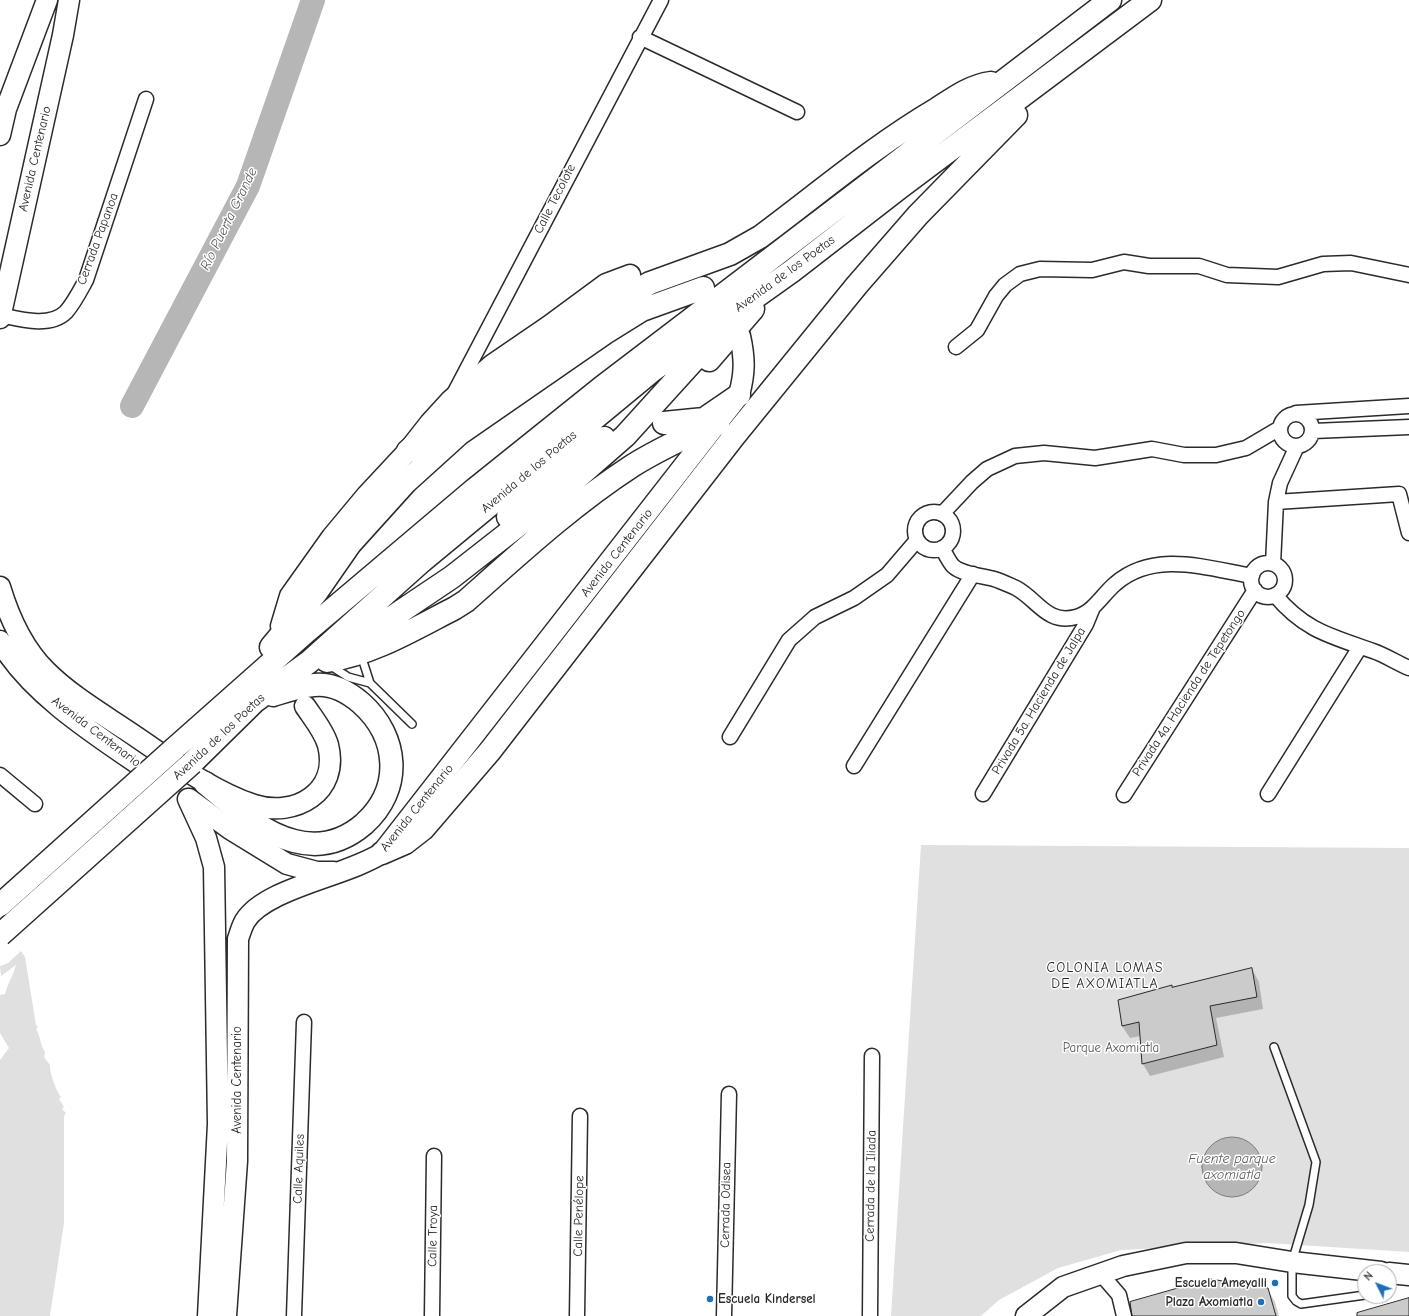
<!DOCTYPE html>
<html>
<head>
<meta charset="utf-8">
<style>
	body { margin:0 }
	#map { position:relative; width:1409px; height:1316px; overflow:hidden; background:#fff; font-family:"Comic Neue",sans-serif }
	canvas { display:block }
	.north { position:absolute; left:1357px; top:1264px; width:40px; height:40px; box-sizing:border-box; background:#fff; border:1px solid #aaa; border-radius:50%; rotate:312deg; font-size:11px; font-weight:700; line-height:16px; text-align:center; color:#2b2b2b }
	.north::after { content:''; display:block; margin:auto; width:14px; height:18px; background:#1f6fb2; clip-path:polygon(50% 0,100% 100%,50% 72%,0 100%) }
</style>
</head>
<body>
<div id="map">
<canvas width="1409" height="1316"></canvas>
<div class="north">N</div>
</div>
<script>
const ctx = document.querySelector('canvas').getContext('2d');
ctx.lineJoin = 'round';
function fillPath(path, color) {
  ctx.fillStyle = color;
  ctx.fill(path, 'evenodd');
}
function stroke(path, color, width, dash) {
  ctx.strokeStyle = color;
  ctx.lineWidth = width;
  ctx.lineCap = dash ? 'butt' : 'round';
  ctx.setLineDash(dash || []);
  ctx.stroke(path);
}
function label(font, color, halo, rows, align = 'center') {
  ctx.font = font + ' "Comic Neue",sans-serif';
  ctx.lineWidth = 3;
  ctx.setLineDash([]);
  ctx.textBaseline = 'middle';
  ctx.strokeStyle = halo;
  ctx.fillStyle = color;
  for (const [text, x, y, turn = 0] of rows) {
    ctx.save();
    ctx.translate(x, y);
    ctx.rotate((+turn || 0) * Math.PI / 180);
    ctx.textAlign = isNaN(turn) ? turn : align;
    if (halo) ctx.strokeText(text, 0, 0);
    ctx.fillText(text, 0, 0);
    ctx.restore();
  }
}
fillPath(new Path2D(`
	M921 845 1409 848V1252L1267 1243 1121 1250 1058 1268 999 1300 981 1316H891Z
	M21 951 25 957 36 1025 38 1027 36 1029C41 1037 40 1045 45 1052L44 1057 50 1065C49 1071 57 1093 61 1097L59 1099 64 1107 62 1109 66 1113 64 1116V1223L50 1316H0V1060L9 1048 0 1033V995L5 994C8 983 13 976 16 965L1 976 0 966 8 963Z`), '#e0e0e0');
const water = new Path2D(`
	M1202 1167a30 30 0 1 1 60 0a30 30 0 1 1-60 0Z`);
fillPath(water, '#b6b6b6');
stroke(water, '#7e7e7e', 1);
fillPath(new Path2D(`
	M1252 969 1259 982 1263 1009 1216 1018 1224 1057 1150 1076 1143 1064 1141 1036 1130 1038 1122 1026 1119 1001Z
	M1267 1288 1275 1302 1279 1316H1133Z`), '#0003');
stroke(new Path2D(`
	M132 406 248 186 313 0`), '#b6b6b6', 24);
const building = new Path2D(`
	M1252 968 1257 997 1210 1006 1217 1045 1142 1064 1139 1022 1122 1026 1118 1000 1172 985V987Z
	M1210 1279 1268 1288 1276 1316H1132L1130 1302Z
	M1409 1298V1316H1357V1313Z`);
fillPath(building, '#cbcbcb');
stroke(building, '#2b2b2b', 1);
const service = new Path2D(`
	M361 655 370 683
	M331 666 348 677 370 683 412 724
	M1274 1047 1316 1162 1309 1205 1292 1262V1296L1296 1301 1301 1304 1365 1295`);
const minor = new Path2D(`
	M640 37 797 112
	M0 315C19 319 50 328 66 312 74 303 80 291 86 280L146 99
	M956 347 977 330 996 296 1005 285 1020 274 1040 269 1092 270 1124 262 1149 266H1199L1227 275 1278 277 1323 264 1351 263 1409 275
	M455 392 661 0
	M1296 413 1409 406
	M1280 430a16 16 0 1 1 32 0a16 16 0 1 1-32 0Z
	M1313 431 1409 427
	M1276 502 1399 494 1409 533
	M915 531a19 19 0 1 1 38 0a19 19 0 1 1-38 0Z
	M942 514 972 482 987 469 1015 456 1044 453 1095 458 1152 449 1184 455H1216L1246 448 1280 428
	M942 548C945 553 949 562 953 566 961 574 983 576 994 579 1001 581 1009 585 1016 588 1037 599 1047 625 1076 617 1093 613 1103 594 1115 584 1154 550 1206 568 1252 576
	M1251 580a17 17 0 1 1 34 0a17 17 0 1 1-34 0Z
	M1273 564 1276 502 1280 483 1297 446
	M1275 595C1305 631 1331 636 1373 651 1385 655 1397 663 1409 668
	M730 737 789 640 815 617 854 598 887 575 917 540
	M854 766 973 574
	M0 775 35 804
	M983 794 1086 624 1093 607
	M1268 794 1360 647
	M1124 795 1255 590
	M1100 1273 1119 1295 1124 1316
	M294 1316 304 1022
	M432 1316 434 1156
	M577 1316 580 1116
	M724 1316 729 1094
	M870 1316 872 1056`);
const secondary = new Path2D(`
	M0 135 6 109 47 0
	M0 318 63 35 69 0
	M0 587C9 617 23 648 46 671 69 694 99 712 126 730 167 757 207 789 254 805 295 818 340 792 328 745 324 731 313 718 305 706
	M281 626 290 596 332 537 367 495 408 451 430 423 451 400 492 365 549 326 606 284 630 275
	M0 641C33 699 109 743 163 781
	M188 799 206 838 214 867 218 1124 208 1316
	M189 799 230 829 287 864 317 872H334
	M1389 1273 1409 1275
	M226 1316 237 1161 238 939C240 933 242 926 245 921 265 888 347 876 382 853L739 395C745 373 745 359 740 336
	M1026 1316 1063 1287 1123 1266 1186 1253H1236L1292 1262 1381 1272`);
const motorway = new Path2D(`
	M709 360 753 309
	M664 423 704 419 739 395
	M408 451 451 415 615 302 650 283 730 254 760 237C818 194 874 146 937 109 954 98 970 86 991 83
	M508 517 527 501 534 490 604 438
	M342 644 394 616 452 577 562 491 625 436 713 339
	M271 647 316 593 350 544 406 482 459 434 605 333 642 310 703 288
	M327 661C373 654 414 629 455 608L466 601C519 554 572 505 632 466 657 450 684 438 711 425L718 424
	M175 748 307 631 475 489 601 388 1110 0
	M192 763 255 701 309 662 422 561 653 370 792 271 899 188 1150 0
	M205 783C232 805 259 832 294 841 320 848 343 842 364 824 403 789 399 737 361 703 347 691 332 683 314 685 300 686 286 691 273 695
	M382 853 405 843 423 829 490 751 735 435 857 285 918 215 1016 115`);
stroke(service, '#2b2b2b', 10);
stroke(minor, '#2b2b2b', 17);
stroke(secondary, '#2b2b2b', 23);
stroke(motorway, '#2b2b2b', 25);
stroke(service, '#fff', 7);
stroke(minor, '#fff', 14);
stroke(secondary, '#fff', 20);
stroke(motorway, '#fff', 22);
const motorwayBridge = new Path2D(`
	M0 905 175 748
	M0 935 192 763`);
stroke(motorwayBridge, '#2b2b2b', 25, []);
stroke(motorwayBridge, '#fff', 22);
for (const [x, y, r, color] of [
	[1275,1283,4,"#1f6fb2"],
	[710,1299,4,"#1f6fb2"],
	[1261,1302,4,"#1f6fb2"]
]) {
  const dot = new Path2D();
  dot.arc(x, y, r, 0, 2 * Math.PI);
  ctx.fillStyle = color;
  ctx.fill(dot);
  stroke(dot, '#fff', 1.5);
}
label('13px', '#2b2b2b', '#fff', [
	["Avenida Centenario",35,159,-77],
	["Calle Tecolote",555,199,-63],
	["Cerrada Papanoa",98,239,-70],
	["Avenida de los Poetas",785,274,-36],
	["Avenida de los Poetas",529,472,-40],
	["Avenida Centenario",617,553,-52],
	["Privada 4a. Hacienda de Tepetongo",1189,693,-57],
	["Privada 5a. Hacienda de Jalpa",1039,701,-59],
	["Avenida Centenario",96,732,37],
	["Avenida de los Poetas",219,737,-43],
	["Avenida Centenario",417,808,-51],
	["Avenida Centenario",237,1080,-90],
	["Calle Aquiles",299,1169,-88],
	["Cerrada de la Iliada",871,1186,-89],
	["Cerrada Odisea",726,1205,-89],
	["Calle Penélope",579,1216,-89],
	["Calle Troya",433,1236,-89]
]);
label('13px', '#585858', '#fff', [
	["Parque Axomiatla",1111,1048]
]);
label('bold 13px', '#2b2b2b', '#fff', [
	["Escuela Ameyalli",1267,1283],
	["Escuela Kindersel",718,1299,"left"],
	["Plaza Axomiatla",1253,1302]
], 'right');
label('italic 14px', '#5c5c5c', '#fff', [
	["Río Puerta Grande",229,219,-64],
	["Fuente parque",1232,1159],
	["axomiatla",1232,1175]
]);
ctx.letterSpacing = '1px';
label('14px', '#2b2b2b', '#fff', [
	["COLONIA LOMAS",1105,968],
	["DE AXOMIATLA",1105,984]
]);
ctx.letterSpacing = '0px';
</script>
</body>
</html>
